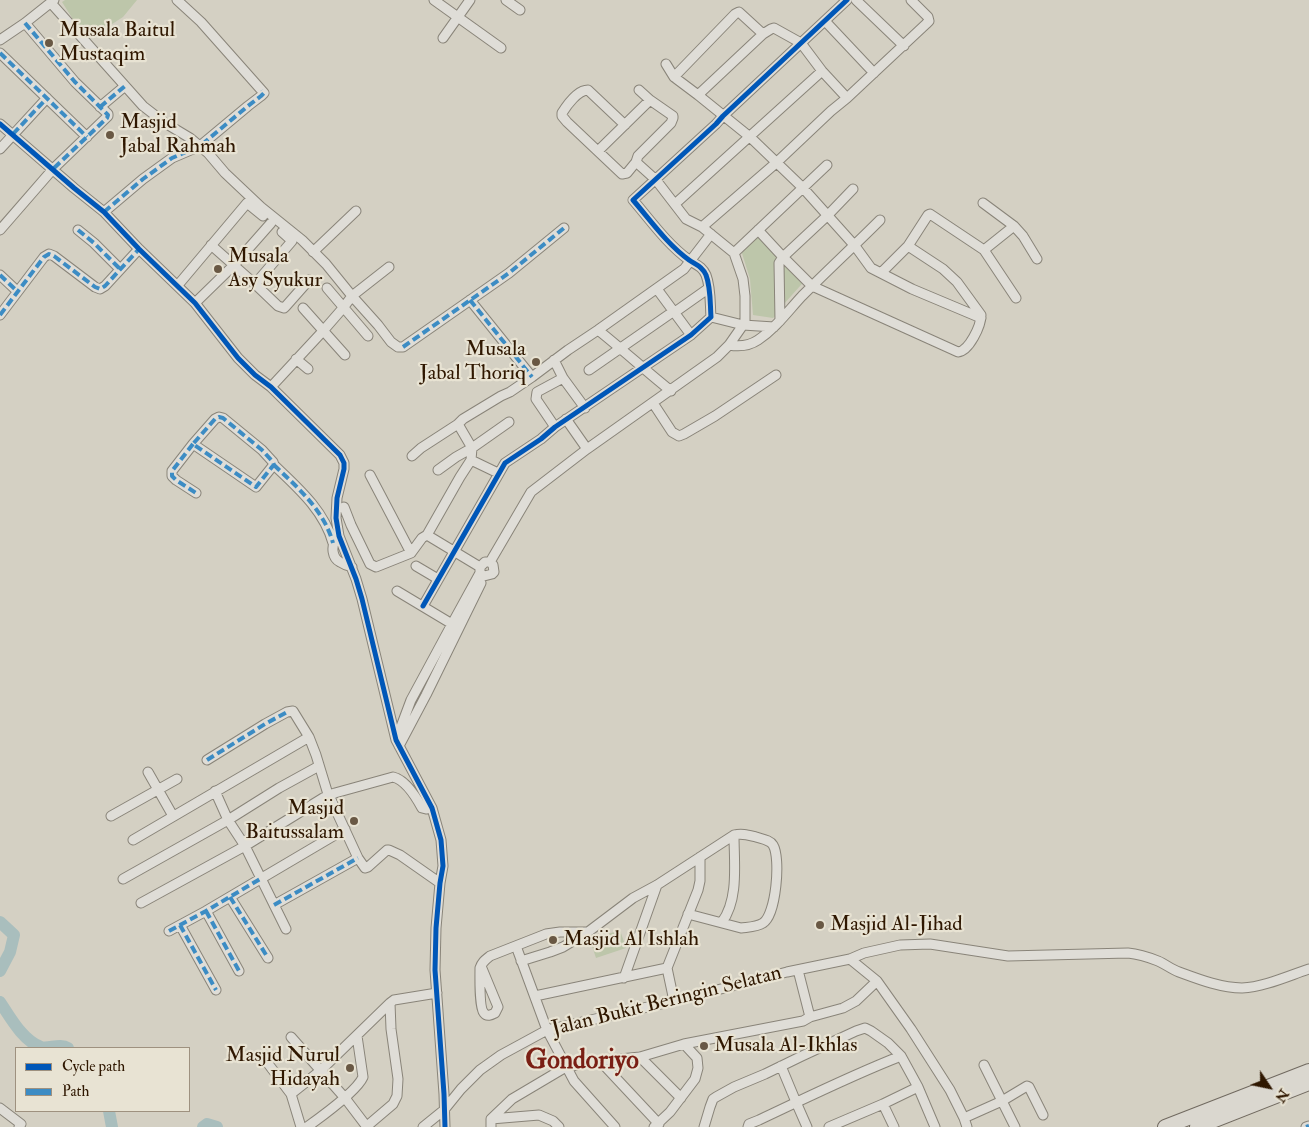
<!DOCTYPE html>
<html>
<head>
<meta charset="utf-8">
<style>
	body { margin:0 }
	#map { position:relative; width:1309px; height:1127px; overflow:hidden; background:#d4d0c3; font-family:"IM FELL Double Pica",serif }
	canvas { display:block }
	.legend { position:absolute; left:15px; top:1047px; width:175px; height:65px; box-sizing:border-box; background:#e8e3d3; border:1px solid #9e917f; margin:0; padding:6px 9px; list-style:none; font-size:15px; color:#2f1700 }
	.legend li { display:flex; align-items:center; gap:10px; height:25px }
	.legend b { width:25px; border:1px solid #9e917f }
	.north { position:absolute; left:1244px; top:1062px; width:50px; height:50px; -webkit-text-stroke:4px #e8e3d3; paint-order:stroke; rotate:124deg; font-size:14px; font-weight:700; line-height:20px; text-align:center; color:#2f1700 }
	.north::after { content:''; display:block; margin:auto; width:18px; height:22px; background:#2f1700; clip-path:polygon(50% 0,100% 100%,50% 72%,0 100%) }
</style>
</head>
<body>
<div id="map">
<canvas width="1309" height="1127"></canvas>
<ul class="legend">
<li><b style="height:6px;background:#0057b8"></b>Cycle path</li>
<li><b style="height:6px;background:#3c8cc4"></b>Path</li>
</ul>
<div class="north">N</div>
</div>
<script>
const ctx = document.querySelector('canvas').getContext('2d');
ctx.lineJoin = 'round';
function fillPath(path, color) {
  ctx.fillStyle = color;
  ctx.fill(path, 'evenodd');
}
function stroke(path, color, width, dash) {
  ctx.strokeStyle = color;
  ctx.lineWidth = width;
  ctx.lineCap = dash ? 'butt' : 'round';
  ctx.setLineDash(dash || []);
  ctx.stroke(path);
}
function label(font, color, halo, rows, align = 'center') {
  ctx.font = font + ' "IM FELL Double Pica",serif';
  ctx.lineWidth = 4.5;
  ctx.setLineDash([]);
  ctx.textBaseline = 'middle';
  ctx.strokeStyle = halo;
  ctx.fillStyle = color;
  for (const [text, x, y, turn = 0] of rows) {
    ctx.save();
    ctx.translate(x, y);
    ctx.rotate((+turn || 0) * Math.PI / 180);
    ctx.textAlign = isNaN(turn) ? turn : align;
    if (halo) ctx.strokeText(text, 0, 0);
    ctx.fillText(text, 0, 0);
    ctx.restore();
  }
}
fillPath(new Path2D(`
	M65 0H137L123 17 92 37 74 21 62 2Z
	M761 230 778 247V314L773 318 753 315 750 279 741 250Z
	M783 260 809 276 783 305Z
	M620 930 626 948 596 958 590 940Z`), '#bdc6aa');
stroke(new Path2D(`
	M0 922 14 935 10 952 0 971
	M0 1002C10 1017 23 1041 41 1047 49 1049 60 1043 68 1048
	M109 1111 112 1127
	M203 1127 207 1124 217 1127`), '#a9bebd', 12);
const minor = new Path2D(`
	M434 0 501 48
	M506 0 520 10
	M856 0 904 46
	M51 3 143 106 165 123 190 138 208 153 225 173 261 207 302 240 326 264 352 296 378 325 391 342 398 347H403L509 273 564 228
	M825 21 874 73
	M443 38 470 0
	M0 40 25 23 54 0
	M0 53 87 137
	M666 64 674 77 698 95 750 137 803 188 855 246 871 268 912 289 981 318
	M674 77 735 14 739 12 763 34 771 29 774 28 801 43 822 71 847 98
	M639 90 650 100
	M698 95 763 34
	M100 107 125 86
	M0 124 74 188 104 212 139 249 195 303 238 358 255 375 271 387 340 455 344 463V469L337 498 336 518 339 536 356 579 362 599 396 740 432 808 441 840 443 866 440 883 436 928 435 970 444 1094 445 1127
	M0 149 47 98
	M598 151 650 100 673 116V118L671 123 638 156 636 162 627 173 622 174 567 122 562 116V113C567 105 578 90 588 90L625 125
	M983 203 1014 226 1023 236 1037 259
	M675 204 822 71
	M104 212 143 179 172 158 200 146 248 106 261 96 264 93 201 22 177 0
	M702 227 776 163 831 111 847 98 926 24 929 21 928 17 911 0
	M0 230 53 169 108 116V114L75 82 25 23
	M78 230 94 243 120 269
	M758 230 783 257 828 215 853 189
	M211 245 255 284 292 241 282 232
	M984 250 1014 226
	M313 252 356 211
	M734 253 827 165
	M881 273 908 246 928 215 930 214 984 250 1016 298
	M0 275 17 291
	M255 284 278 306 284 308 286 306 309 280
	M178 285 247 203 263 216
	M327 288 368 336
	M657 289 691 335
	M470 300 532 377
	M195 303 234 265 271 223
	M303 308 345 355
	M675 312 709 288
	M0 315 44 257 49 254 54 256 95 287 100 289 105 286 139 249
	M711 317 743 325 774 327
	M780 321 779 263 783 257 812 286 958 352C969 351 981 326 981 315L957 282 943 269 908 246
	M598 330C623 350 646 371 671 391
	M729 345C740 347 749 346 758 340 776 328 788 311 802 296 828 270 854 246 880 220
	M296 359 308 369
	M554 360 563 378 585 408
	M589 370 674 311
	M271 387 323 331 343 308 352 296 389 267
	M653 403 672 432 679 436 684 434 715 416 776 375
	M219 417 223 418 262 450 273 462 274 465 272 467 256 487 193 444 215 419Z
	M566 419 587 449
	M458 424 472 448 509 422
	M555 427 536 399 537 392 563 378
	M193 444 172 471V476L176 480 196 493
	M412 456 421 448 458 424 463 419 501 396 510 392 532 377 568 350 598 330 684 269 711 234
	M471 460 498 473
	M274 465C297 487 324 510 333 543
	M438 470 456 457 472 448
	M370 475 411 553
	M344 507 351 525 370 564 376 567 411 553 422 538 427 535 460 477 471 460 472 448
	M427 535 480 567
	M336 540C331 546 332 558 340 562 343 564 348 566 352 567
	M490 562 531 492 587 449 717 357 729 345 743 325 745 321V296L743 279 734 253 702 227 686 219 656 180 636 162
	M416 566 438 579
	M397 591 452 624
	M423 606 505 463 541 439 555 427 691 335 711 317C710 304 711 288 706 275 702 266 696 265 689 260 667 244 651 221 633 200L716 124 723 116 847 0
	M396 740 411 700 452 624 480 573V567L485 562H490L493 565 494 572 492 574 484 576 480 573
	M399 746 426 695 481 583
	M207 760 265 724 287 712 293 711 309 737 316 755 327 791 358 858 365 868 368 867 387 850H389L400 855 440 883
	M148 772 173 816
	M215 791 228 820 245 846 286 929
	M111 816 177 779
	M133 840 309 737
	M123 879 228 820 279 788 319 766
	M230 897 268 958
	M141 903 245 846 323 798 335 793 393 777C406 780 416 797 422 808L426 809 432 808
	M274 905 358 858
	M206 911 239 971
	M722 922C739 899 734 863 734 835
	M180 925 216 990
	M169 931 206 911 345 829
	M516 946 547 1030 574 1081 615 1127
	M850 959 864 953 900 945 930 944 1008 956 1128 953C1139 954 1148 957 1158 961 1165 964 1171 969 1179 972 1198 979 1221 988 1242 988 1264 987 1288 976 1309 969
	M521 961 550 952 563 947 588 932 633 898 657 885 734 835C742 833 748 835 756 837 762 839 770 840 773 845 781 858 776 915 763 923 757 927 748 927 741 928L688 914
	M481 966 498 1007 495 1013C491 1015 487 1017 484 1013 479 1008 480 976 480 968 482 962 485 960 490 956L546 934 560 932H588
	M624 978 657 885
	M535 996 667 968
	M674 1001 667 968 698 890 700 881V857
	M810 1017 843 1008 856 1001 877 981
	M291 1037 345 1098 367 1127
	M263 1057 291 1094 301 1127
	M640 1057 681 1098
	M600 1061 659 1124
	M984 1065 1015 1127
	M781 1066 796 1102 807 1127
	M291 1094 320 1071 390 1003 394 1000 437 993
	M883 1104 894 1127
	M0 1108 21 1124 19 1127
	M964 1118 1002 1101 1027 1086 1029 1087 1043 1115
	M491 1119 539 1115 553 1121 559 1127
	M307 1127C321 1117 357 1091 363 1077L357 1036
	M366 1127 393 1104 397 1096 398 1079 391 1029 390 1003
	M423 1127 444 1110 461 1089 480 1070 501 1055 547 1030 674 1001 787 972 850 959 877 981 911 1029 950 1090 964 1118 967 1127
	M491 1127V1119L512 1099 566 1067 600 1061 640 1057 684 1044 803 1021 810 1017 798 970
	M654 1127 670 1112 695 1079 698 1068 697 1058 684 1044
	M704 1127 710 1107 713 1099 716 1097 734 1087 765 1074 802 1056 856 1031 865 1028 871 1031 888 1043 901 1056 918 1087 935 1127
	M748 1127 749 1124 759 1120C806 1098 852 1075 901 1056
	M829 1127 883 1104 918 1087
	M1306 1127 1309 1126`);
const highway = new Path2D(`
	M1165 1127 1309 1071
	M1197 1127 1309 1083`);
stroke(minor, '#898479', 11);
stroke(highway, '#716a60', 16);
stroke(minor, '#dfddd7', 9);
stroke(highway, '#dad7cf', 14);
stroke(new Path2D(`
	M25 23 75 82 108 115 107 118 53 169
	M0 53 87 137
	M100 107 125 86
	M13 134 47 98
	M104 212 143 179 172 158 200 146 248 106 261 96 264 93 262 90
	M78 230 94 243 120 269
	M0 275 17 291
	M470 300 532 377
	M0 315 44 257 49 254 54 256 95 287 100 289 105 286 139 249
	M403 347 509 273 564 228
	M219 417 223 418 262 450 273 462 274 465 272 467 256 487 193 444 215 419Z
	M193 444 172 471V476L176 480 196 493
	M274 465C297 487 324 510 333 543
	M207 760 265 724 287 712
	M230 897 268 958
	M274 905 358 858
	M206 911 239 971
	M180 925 216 990
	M169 931 206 911 260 879
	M1306 1127 1309 1126`), '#3c8cc4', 4, [8, 4]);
stroke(new Path2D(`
	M0 124 74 188 104 212 139 249 195 303 238 358 255 375 271 387 340 455 344 463V469L337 498 336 518 339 536 356 579 362 599 396 740 432 808 441 840 443 866 440 883 436 928 435 970 444 1094 445 1127
	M423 606 505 463 541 439 555 427 691 335 711 317C710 304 711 288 706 275 702 266 696 265 689 260 667 244 651 221 633 200L716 124 723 116 847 0`), '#0057b8', 5);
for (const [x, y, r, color] of [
	[49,43,5,"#695844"],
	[110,135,5,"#695844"],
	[218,269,5,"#695844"],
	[536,362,5,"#695844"],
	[354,821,5,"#695844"],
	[820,925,5,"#695844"],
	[553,940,5,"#695844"],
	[704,1046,5,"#695844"],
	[350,1068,5,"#695844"]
]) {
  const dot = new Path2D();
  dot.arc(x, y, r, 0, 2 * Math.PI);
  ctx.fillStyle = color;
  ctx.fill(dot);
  stroke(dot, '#e8e3d3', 2);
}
label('21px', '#2f1700', '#e8e3d3', [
	["Musala Baitul",59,31],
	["Mustaqim",59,55],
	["Masjid",120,123],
	["Jabal Rahmah",120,147],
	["Musala",228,257],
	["Asy Syukur",228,281],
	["Musala",526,350,"right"],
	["Jabal Thoriq",526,374,"right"],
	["Masjid",344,809,"right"],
	["Baitussalam",344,833,"right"],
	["Masjid Al-Jihad",830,925],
	["Masjid Al Ishlah",563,940],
	["Musala Al-Ikhlas",714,1046],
	["Masjid Nurul",340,1056,"right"],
	["Hidayah",340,1080,"right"]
], 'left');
label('21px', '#2f1700', '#e8e3d3', [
	["Jalan Bukit Beringin Selatan",667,1002,-14]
]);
label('bold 26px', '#7a1f14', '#e8e3d3', [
	["Gondoriyo",582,1062]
]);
</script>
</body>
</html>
